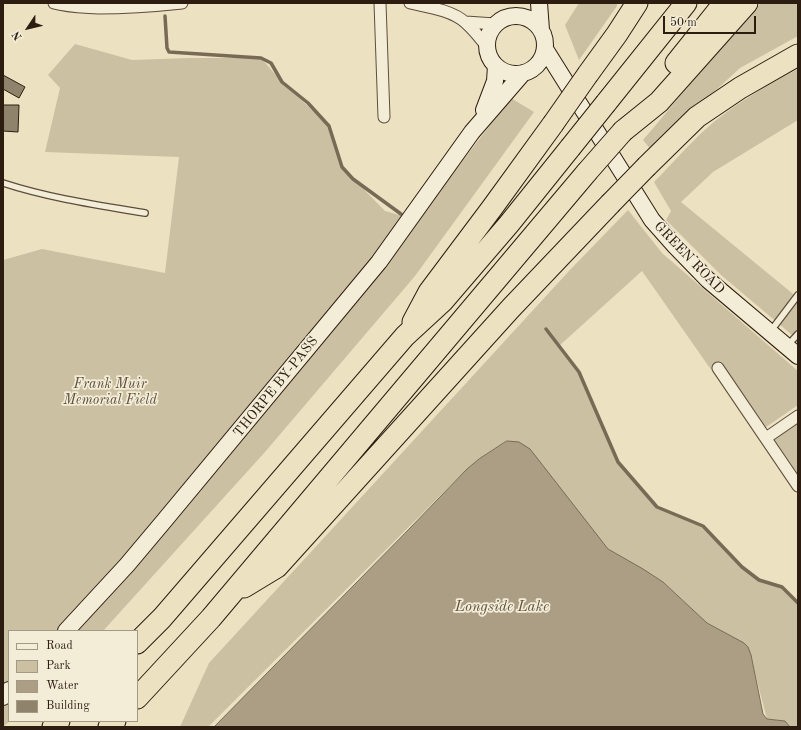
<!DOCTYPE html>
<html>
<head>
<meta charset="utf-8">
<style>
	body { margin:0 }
	#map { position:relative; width:801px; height:730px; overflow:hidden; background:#ece1c1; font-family:"Old Standard TT",serif }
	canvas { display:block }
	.frame { position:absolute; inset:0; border:4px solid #2d1d10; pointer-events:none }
	.legend { position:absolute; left:8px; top:630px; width:130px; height:92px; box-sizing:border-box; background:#f3ecd7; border:1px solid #a49987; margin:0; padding:5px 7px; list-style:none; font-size:12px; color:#2d1d10 }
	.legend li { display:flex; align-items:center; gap:8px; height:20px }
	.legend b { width:20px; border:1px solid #a49987 }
	.north { position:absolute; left:8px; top:8px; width:40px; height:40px; -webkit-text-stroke:3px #f3ecd7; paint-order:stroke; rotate:235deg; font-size:11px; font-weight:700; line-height:16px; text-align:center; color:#2d1d10 }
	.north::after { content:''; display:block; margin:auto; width:14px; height:18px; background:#2d1d10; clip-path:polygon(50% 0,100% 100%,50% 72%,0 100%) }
	.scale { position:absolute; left:663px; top:16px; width:93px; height:18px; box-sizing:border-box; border:2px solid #2d1d10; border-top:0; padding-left:5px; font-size:12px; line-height:14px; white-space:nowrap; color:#2d1d10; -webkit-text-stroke:3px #f3ecd7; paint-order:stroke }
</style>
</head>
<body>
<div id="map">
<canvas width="801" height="730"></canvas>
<div class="frame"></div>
<ul class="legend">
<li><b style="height:5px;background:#f3ecd7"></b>Road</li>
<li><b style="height:11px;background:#ccc0a3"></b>Park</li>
<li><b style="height:11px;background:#ab9e85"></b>Water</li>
<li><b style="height:11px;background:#90836c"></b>Building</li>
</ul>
<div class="north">N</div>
<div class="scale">50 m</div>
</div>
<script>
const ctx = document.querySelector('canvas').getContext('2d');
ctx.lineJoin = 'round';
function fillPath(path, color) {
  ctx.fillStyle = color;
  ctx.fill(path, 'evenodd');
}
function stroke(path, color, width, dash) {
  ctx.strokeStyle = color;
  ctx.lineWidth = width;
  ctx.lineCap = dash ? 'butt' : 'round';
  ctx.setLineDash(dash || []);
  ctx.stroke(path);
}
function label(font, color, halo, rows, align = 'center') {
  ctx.font = font + ' "Old Standard TT",serif';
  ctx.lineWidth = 3.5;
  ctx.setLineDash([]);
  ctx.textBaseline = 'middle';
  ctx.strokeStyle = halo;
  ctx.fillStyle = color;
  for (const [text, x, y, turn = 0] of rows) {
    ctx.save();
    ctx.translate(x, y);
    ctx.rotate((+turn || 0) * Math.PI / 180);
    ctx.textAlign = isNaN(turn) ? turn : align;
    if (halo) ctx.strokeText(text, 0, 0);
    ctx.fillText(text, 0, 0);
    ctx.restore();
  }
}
fillPath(new Path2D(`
	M579 3H617V6L579 60 565 25Z
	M761 3H798V36L740 68 651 150 643 140 748 16Z
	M75 44 132 60 190 58H261L282 82 329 126 342 167 385 211 417 220 511 98 534 112 415 276 265 452 103 631H9V721H10L3 727V260L42 249 165 273 179 157 45 152 60 88 48 75Z
	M798 69V120L713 172 681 202 798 298V340L721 275 666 220 671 211 654 182C674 162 693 139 715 121 740 101 769 84 798 69Z
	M628 210 662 253 798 371V405L756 434 642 271 559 346 579 372 618 462 657 507 703 526 742 567 759 580 782 587 798 603V727H788L785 721 767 719 748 647 707 623 663 582 608 549 507 441 479 459 467 469 208 727H180L209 663 569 271Z
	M798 419V488L766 438Z`), '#ccc0a3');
const water = new Path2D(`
	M507 441 519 442 530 449 608 549 643 569 663 582 707 623 744 643 748 647 751 655 763 714 767 719 785 721 790 727H214C298 641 384 556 467 469L479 459Z`);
fillPath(water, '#ab9e85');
stroke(water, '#796a56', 1);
stroke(new Path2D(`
	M165 16 167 48 169 52 261 58 271 63 282 82 308 103 329 126 342 167 353 179 401 214
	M546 329 579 372 618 462 657 507 703 526 742 567 759 580 782 587 798 603`), '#796a56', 3.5);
const building = new Path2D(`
	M3 75 25 87 19 98 3 89Z
	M3 105H19L18 132 3 131Z`);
fillPath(building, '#90836c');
stroke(building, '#2d1d10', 1);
const lane = new Path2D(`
	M3 183C49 198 97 205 145 213
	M770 332 798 295
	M787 346 798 334`);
const street = new Path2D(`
	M54 3C68 7 83 7 98 8 126 8 154 6 182 3
	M380 3 384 117
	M410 3C428 7 452 10 466 23 474 30 481 39 487 47
	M466 22 495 24
	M718 368 798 486
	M766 438 798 416`);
const secondary = new Path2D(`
	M539 3 541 30
	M487 45a29 29 0 1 1 58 0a29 29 0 1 1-58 0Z
	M545 49 652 220 675 246 708 280 798 356
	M484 110 495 81 496 66
	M66 631 127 565 164 521 379 262 472 132 523 73
	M3 697 9 690`);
const highway = new Path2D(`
	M676 63 724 3
	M588 74 617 34 637 3
	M606 103 686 3
	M623 131 659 102 747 3
	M647 166 697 117 740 88 798 55
	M413 322 429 292 492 208 553 124
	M244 587 277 567 511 308 610 204
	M137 643 162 618 405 336 443 301 509 224 570 148
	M137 698 211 618 587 172
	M53 727 59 721
	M109 727 115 721`);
stroke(lane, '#5d4e3c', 8);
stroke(street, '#5d4e3c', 13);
stroke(secondary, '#2d1d10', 18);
stroke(highway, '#2d1d10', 23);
stroke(lane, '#f3ecd7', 5.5);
stroke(street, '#f3ecd7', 11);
stroke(secondary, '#f3ecd7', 16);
stroke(highway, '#ece1c1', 21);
const highwayBridge = new Path2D(`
	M553 124 588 74
	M570 148 606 103
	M587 172 623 131
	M610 204 647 166`);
stroke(highwayBridge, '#2d1d10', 23, []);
stroke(highwayBridge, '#ece1c1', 21);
label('14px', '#2d1d10', '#f3ecd7', [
	["GREEN ROAD",689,258,46],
	["THORPE BY-PASS",276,387,-51]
]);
label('italic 14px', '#5d4e3c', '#f3ecd7', [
	["Frank Muir",110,384],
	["Memorial Field",110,400]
]);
label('italic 15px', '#5f513f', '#f3ecd7', [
	["Longside Lake",502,607]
]);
</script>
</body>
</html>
